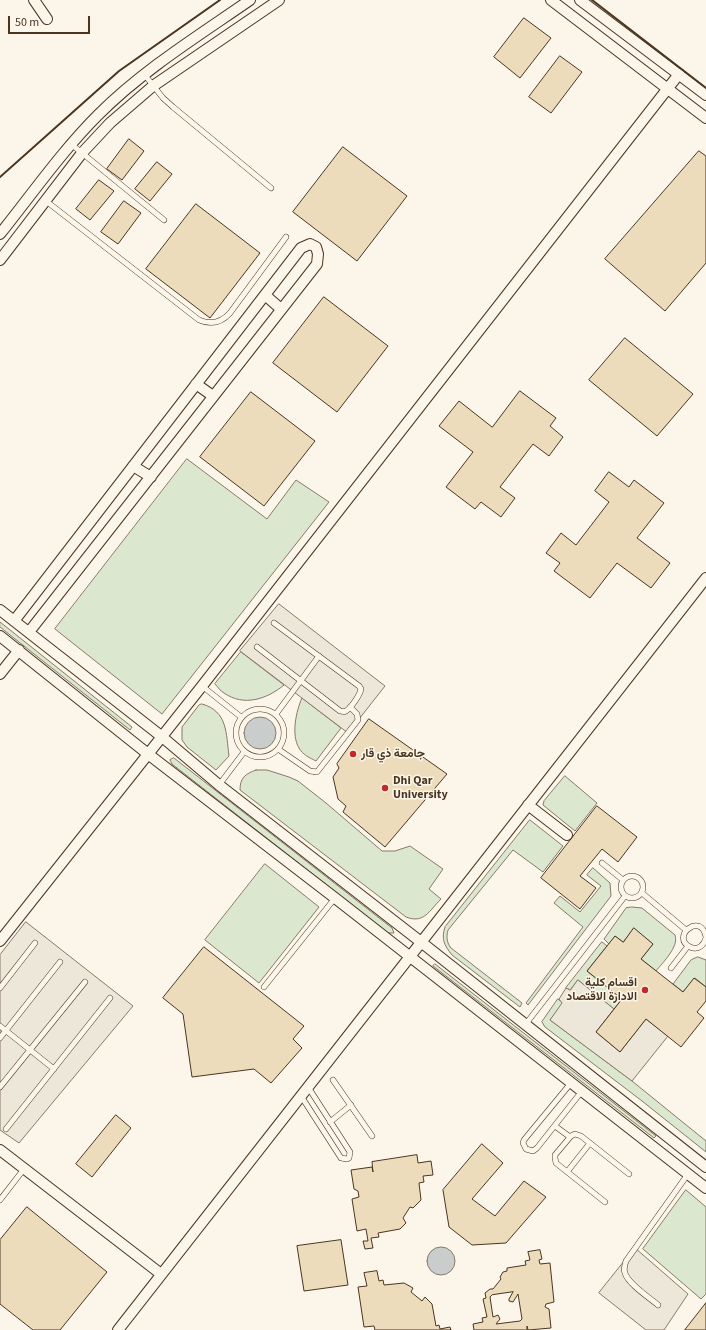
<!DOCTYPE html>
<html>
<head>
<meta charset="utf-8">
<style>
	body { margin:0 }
	#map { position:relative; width:706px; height:1330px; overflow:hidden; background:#fbf6e9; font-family:"Source Sans 3",sans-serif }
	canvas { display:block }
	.scale { position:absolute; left:8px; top:16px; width:82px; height:18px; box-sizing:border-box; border:2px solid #4a3520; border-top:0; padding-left:5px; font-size:12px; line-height:14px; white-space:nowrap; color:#4a3520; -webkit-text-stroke:3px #fbf6e9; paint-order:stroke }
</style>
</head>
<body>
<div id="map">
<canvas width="706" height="1330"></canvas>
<div class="scale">50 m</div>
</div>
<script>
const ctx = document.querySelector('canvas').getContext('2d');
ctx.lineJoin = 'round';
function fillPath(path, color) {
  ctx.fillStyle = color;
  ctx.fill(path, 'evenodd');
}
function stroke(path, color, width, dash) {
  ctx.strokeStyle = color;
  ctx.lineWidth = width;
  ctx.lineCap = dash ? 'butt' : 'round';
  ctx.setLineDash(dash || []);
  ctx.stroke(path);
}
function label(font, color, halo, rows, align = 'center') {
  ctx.font = font + ' "Source Sans 3",Vazirmatn,sans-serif';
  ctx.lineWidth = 3;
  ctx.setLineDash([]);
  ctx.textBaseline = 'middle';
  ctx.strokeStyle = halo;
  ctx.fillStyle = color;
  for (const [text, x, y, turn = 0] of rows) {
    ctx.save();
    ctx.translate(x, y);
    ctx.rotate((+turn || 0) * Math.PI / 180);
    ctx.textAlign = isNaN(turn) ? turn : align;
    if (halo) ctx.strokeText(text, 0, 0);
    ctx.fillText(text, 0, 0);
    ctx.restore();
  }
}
const green = new Path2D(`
	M187 459 267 519 296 480 329 502 162 714 55 629Z
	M0 622 132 727 130 730 0 627Z
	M241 652 284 685C267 699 244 707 224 693 220 691 218 687 215 684Z
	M302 698 341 728 316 761C310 758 303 755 299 748 291 735 296 711 302 698Z
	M202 704C228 711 226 734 229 756L216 770 187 747 182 740V727L199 705Z
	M174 758 392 928 394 933H388L172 764 170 760Z
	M256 770H267L289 777 298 781 326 803 382 851H395L410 846 443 869 429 889 441 899C429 911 424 924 406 917L240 790C240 778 245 774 256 770Z
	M565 776 597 803 575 831 543 805 544 801Z
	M530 820 563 846 543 872 513 850 448 930C446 937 447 943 451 948L522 1003 520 1007 452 955C444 945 441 939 445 927Z
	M265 864 319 907 259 983 205 940Z
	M593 868 610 883 611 896 528 1005 526 1003 583 927 554 903 560 896 580 912 601 886 587 875Z
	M632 907 642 908 675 935C679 947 663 962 656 971L641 959 653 944 634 929 623 942 615 936 609 944 604 939 626 908Z
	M602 942 607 946 587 971 622 999 614 1009 578 980 570 990 566 988Z
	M698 957 706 960V987L695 978 683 992 673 984 691 960Z
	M435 964 656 1136 654 1138 433 966Z
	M558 999 563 1003 550 1020 632 1081 706 1141V1152L642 1101 545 1027 542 1022Z
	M686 1190 706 1207V1294L701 1299 643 1249Z`);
fillPath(green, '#dce7d0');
stroke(green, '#887966', 1);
const parking = new Path2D(`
	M279 604 385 686 348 733 240 651Z
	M26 922 133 1006 19 1143 0 1130V955Z
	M578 980 614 1009 596 1032 620 1052 646 1019 668 1036 632 1081 550 1020 562 1003 559 999 566 988 570 990Z
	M635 1248 688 1294 664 1330H646L599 1293Z`);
fillPath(parking, '#ede7d9');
stroke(parking, '#887966', 1);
const water = new Path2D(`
	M244 733a16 16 0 1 1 32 0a16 16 0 1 1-32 0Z
	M427 1261a14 14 0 1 1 28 0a14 14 0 1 1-28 0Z`);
fillPath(water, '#c9cecd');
stroke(water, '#887966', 1);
const building = new Path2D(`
	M524 18 551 38 520 78 494 57Z
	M560 56 582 72 551 113 529 97Z
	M129 139 144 151 122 180 107 169Z
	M343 147 407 196 357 261 293 212Z
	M699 151 706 156V263L665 311 605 259Z
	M157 162 172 174 150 201 135 189Z
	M99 180 114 191 90 220 76 209Z
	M124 201 141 213 118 244 101 232Z
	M196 204 260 253 210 318 146 269Z
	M324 297 388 346 337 412 273 363Z
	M625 338 693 394 657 436 589 380Z
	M520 391 556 418 550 426 563 437 549 456 533 444 500 487 515 498 501 517 481 502 475 509 446 487 473 452 439 426 459 401 492 427Z
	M251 392 315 441 264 506 200 457Z
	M609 472 629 487 634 480 664 503 637 538 670 563 651 588 617 563 590 598 554 571 560 563 546 553 561 533 576 545 609 502 595 491Z
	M369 719 447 774 385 847 343 812 346 806 338 799 333 777 339 768 337 764Z
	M597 806 637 837 618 862 602 849 580 876 596 888 580 909 541 878Z
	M634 928 653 944 641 959 683 992 694 978 706 987V1001L697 1012 704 1018 681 1047 646 1019 620 1052 596 1032 622 999 587 971 615 936 623 942Z
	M204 947 304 1026 293 1039 302 1048 271 1083 254 1069 192 1077 183 1014 163 998Z
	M116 1115 131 1128 92 1177 76 1164Z
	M482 1144 503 1163 472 1199 495 1216 524 1181 546 1197 506 1243 472 1245 449 1227 443 1190Z
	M417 1155 418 1163 431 1161 433 1175 423 1176 424 1182 419 1183 421 1200 413 1208 410 1207 403 1218 406 1223 400 1229 378 1233 379 1237 371 1238 373 1248 365 1249 363 1241H368L366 1229 357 1231 352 1199 359 1197 358 1191 354 1189 351 1170 372 1167 373 1172 372 1162Z
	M27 1207 107 1272 60 1330H33L0 1304V1240Z
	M341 1240 348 1285 304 1291 297 1246Z
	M540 1250 542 1259 539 1260 540 1264 550 1263 554 1302 546 1304 545 1307 549 1309 551 1328 528 1330 527 1326V1330H474L473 1324 483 1322 482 1318 487 1317 483 1299 486 1298 485 1293 490 1289H493L501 1279 500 1277 503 1272 507 1271V1268L526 1265 525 1261 530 1260 528 1252ZM513 1292 509 1299V1301L513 1302 518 1294 522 1319 520 1321 496 1324 500 1319 498 1315 493 1317 490 1297 492 1295Z
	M377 1271 379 1281 383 1280 384 1285 404 1283 413 1288 411 1292 422 1301 425 1297 432 1304 436 1326 439 1325 440 1329 450 1327 451 1330H375L374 1326 364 1327 358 1287 367 1286 364 1273Z
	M706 1303V1330H685Z`);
fillPath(building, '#ecdcbc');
stroke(building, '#4a3520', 1);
const service = new Path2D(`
	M144 74 163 98 173 107 271 188
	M71 144 164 220
	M46 201 199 320C211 325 221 323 230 313L286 237
	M257 647 340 711C343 712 344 712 346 711 351 708 360 695 361 689L359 686 274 623
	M202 686 241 717
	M236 733a24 24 0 1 1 48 0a24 24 0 1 1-48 0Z
	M276 714 319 656
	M278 749 310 771 317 772 358 720 357 714 350 707
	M219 785 244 752
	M602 863 623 880
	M621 887a11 11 0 1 1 22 0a11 11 0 1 1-22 0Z
	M642 893 686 930
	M706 937C701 911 670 937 690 947 698 951 704 945 706 938
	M671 968 688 946
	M264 987 335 898
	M0 988 35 943
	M525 1025 625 896
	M0 1026 54 1069
	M0 1038 60 962
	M333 1080 372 1136
	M571 1083 524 1140 523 1143 526 1149 533 1151 537 1148 582 1091
	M0 1087 85 982
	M301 1096 341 1158 347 1159 349 1158 350 1152 308 1087
	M330 1122 351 1105
	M555 1126 570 1137
	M6 1129 110 998
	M567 1172 590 1143
	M0 1200 24 1169
	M605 1202 556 1163 555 1158V1155L571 1136 575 1134 581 1136 629 1174
	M658 1305C650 1298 628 1284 625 1273 623 1269 625 1265 626 1261L688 1174`);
const minor = new Path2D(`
	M34 0 47 19
	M551 0 706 118
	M580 0 706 95
	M0 234C32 194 62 151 98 115 143 70 198 36 250 0
	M0 260 82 153 110 123 153 86 279 0
	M265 295 281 309
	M196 384 213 396
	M133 466 151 477
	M0 610 161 736 219 785 421 942 706 1167
	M14 621 301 248 310 244 316 247 318 254 317 264 29 632
	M0 636 148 754 335 898 706 1188
	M0 674 19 650
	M528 805 567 835
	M0 941 202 686 679 74
	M0 1150 161 1274
	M118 1330 706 578`);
stroke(service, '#4a3520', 6);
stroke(minor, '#4a3520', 12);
stroke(service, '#fbf6e9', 5);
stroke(minor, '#fbf6e9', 10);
stroke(new Path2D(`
	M592 0 706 88
	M0 177 119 71 220 0`), '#4a3520', 2);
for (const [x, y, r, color] of [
	[353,754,4,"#c62828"],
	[385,788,4,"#c62828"],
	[645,990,4,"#c62828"]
]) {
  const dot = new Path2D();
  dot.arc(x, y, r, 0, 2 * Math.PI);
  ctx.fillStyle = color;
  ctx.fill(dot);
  stroke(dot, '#fbf6e9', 1.5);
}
label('bold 12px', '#4a3520', '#fbf6e9', [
	["جامعة ذي قار",361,754],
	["Dhi Qar",393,781],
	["University",393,795],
	["اقسام كلية",637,983,"right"],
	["الادارة الاقتصاد",637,997,"right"]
], 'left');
</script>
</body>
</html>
